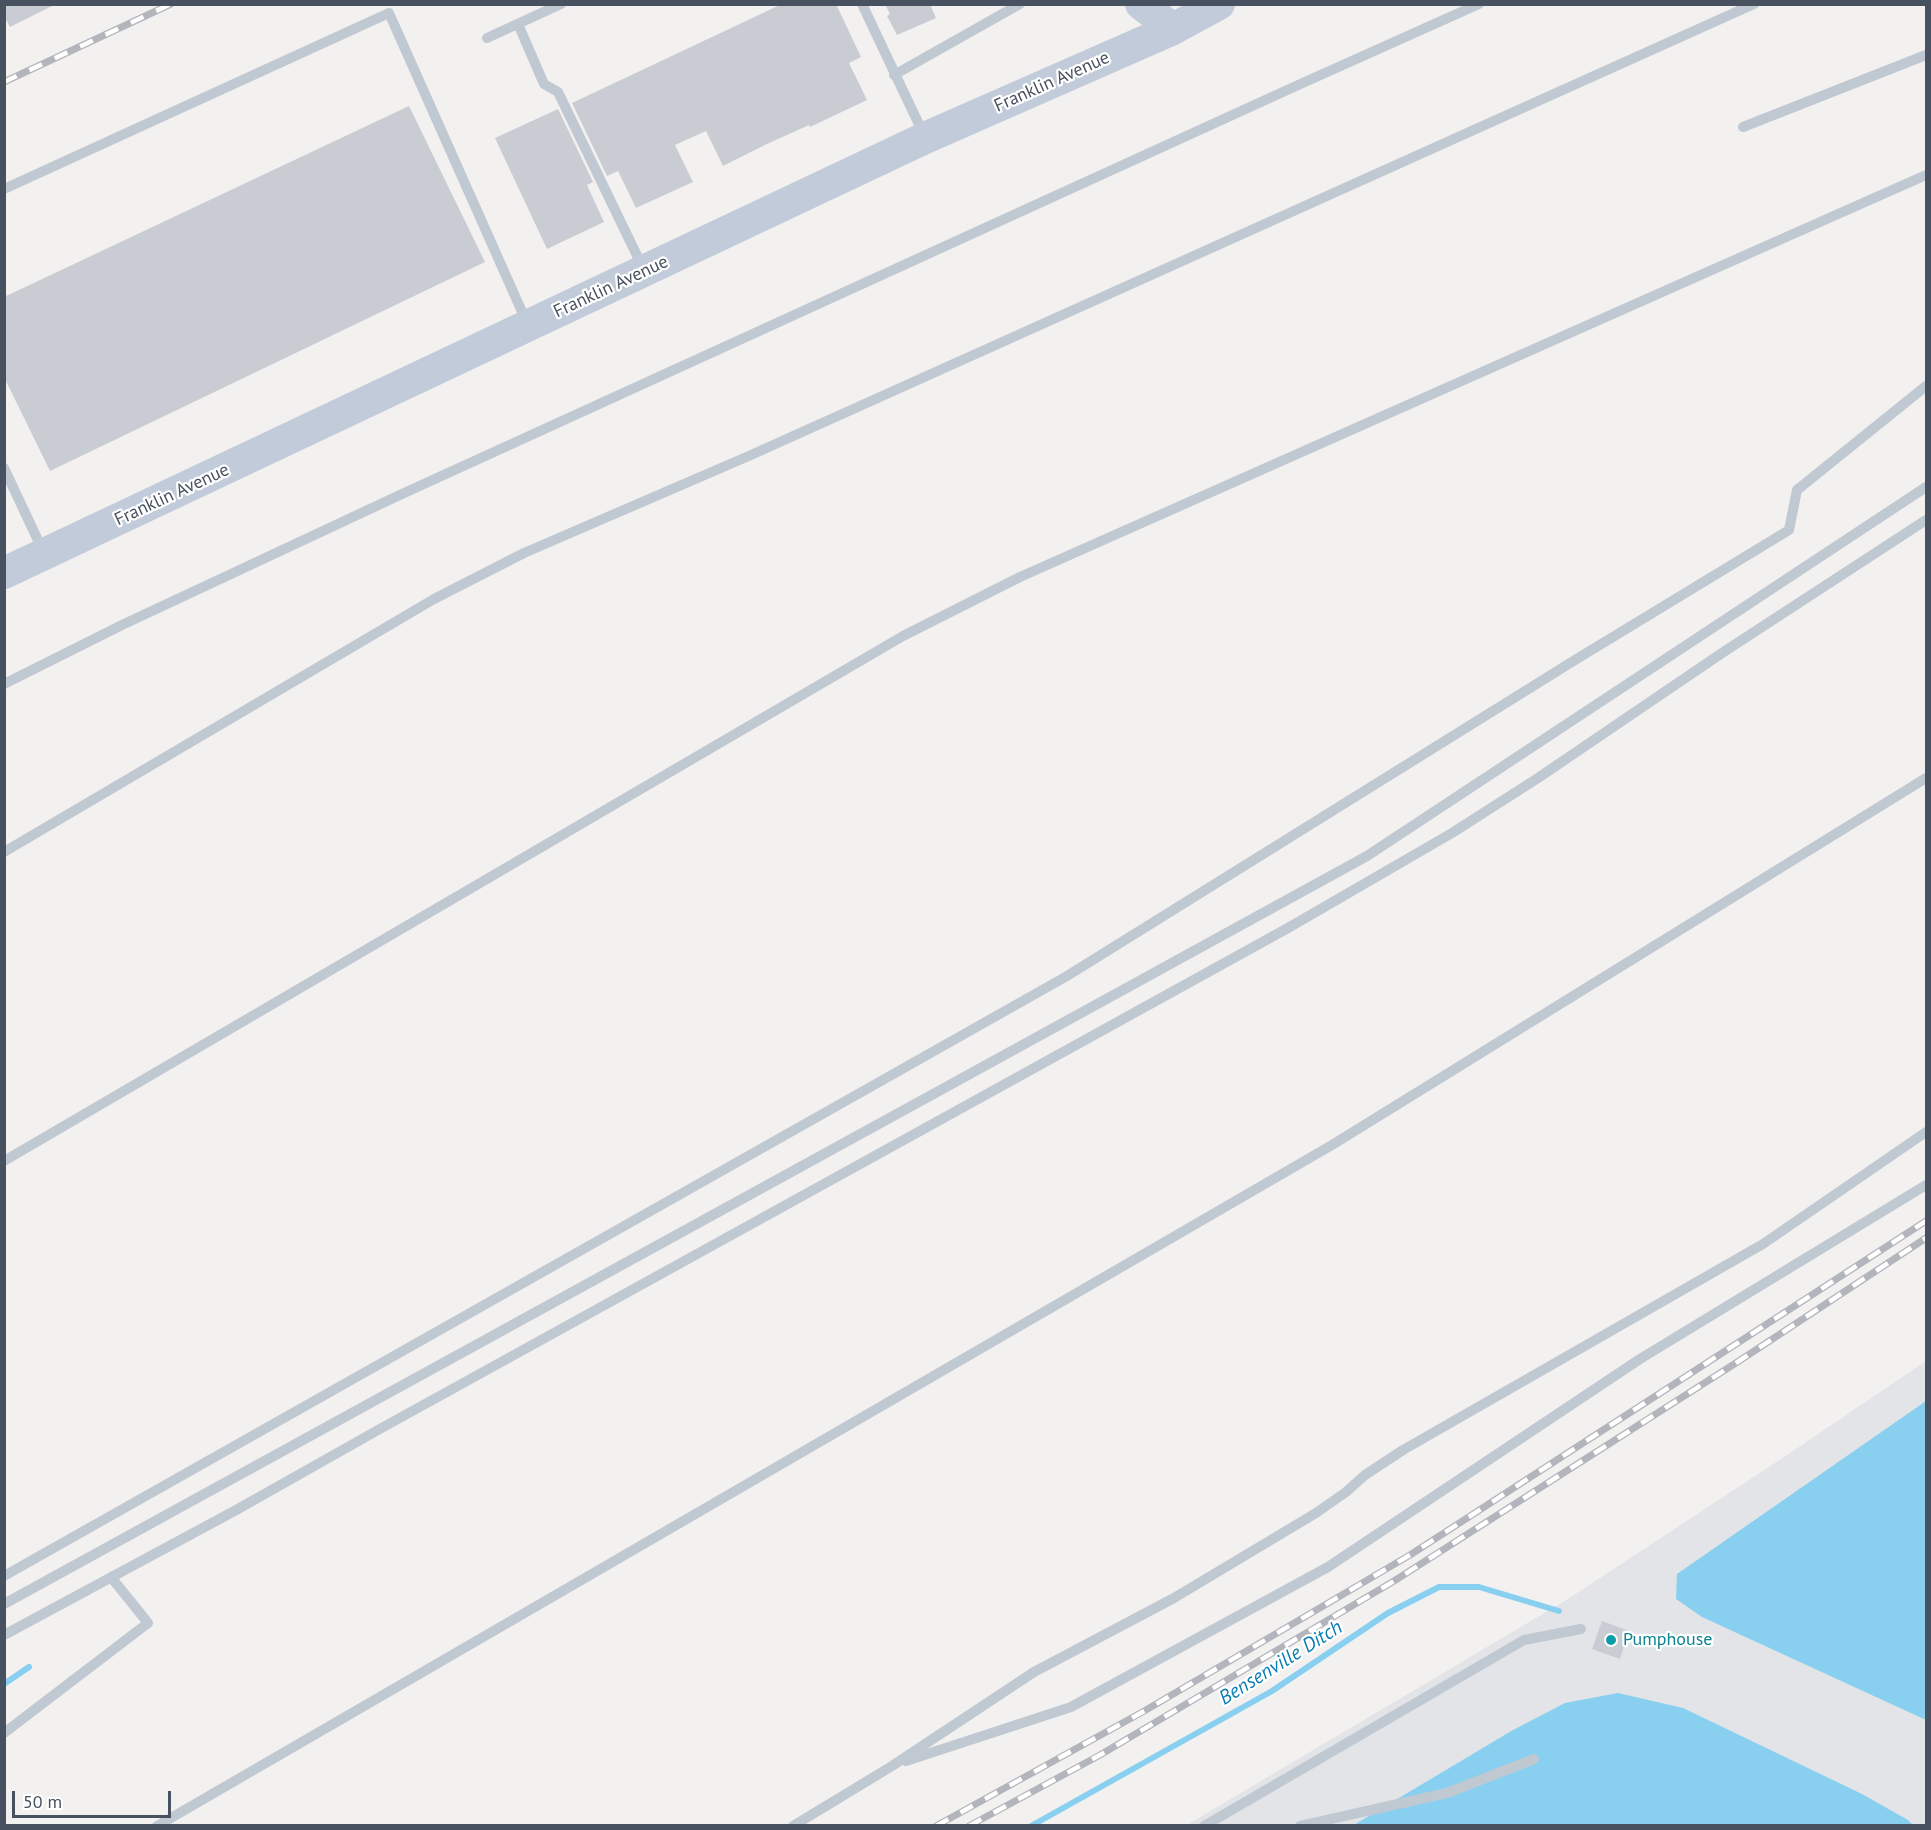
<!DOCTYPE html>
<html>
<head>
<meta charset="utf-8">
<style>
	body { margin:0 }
	#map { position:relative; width:1931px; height:1830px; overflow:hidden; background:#f3f0f0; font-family:"PT Sans",sans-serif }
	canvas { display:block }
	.frame { position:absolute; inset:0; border:6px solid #47515f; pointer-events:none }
	.scale { position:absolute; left:12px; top:1791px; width:159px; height:27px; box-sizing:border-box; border:3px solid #47515f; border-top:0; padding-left:8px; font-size:18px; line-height:21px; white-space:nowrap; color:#47515f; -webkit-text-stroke:4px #fff; paint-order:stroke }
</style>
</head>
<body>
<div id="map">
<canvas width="1931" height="1830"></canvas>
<div class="frame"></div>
<div class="scale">50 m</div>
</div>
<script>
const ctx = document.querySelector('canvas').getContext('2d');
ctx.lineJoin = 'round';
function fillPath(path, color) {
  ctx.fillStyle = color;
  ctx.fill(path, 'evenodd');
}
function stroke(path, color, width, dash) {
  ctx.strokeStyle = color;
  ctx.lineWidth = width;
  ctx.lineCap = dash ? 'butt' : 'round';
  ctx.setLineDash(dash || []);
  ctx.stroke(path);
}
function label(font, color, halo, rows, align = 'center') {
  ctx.font = font + ' "PT Sans",sans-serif';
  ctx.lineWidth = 4.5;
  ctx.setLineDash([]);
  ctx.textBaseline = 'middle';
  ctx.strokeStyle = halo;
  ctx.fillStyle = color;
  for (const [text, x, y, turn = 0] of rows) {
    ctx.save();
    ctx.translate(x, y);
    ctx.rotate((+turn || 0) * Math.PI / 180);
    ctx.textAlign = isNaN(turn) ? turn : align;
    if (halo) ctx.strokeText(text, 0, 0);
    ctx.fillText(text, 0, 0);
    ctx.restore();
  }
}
fillPath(new Path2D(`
	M1926 1361V1825L1185 1826 1568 1599 1790 1453Z`), '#e2e4e8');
fillPath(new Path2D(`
	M1926 1401V1720L1702 1617 1676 1599 1677 1574Z
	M1618 1693 1683 1708 1862 1794 1908 1820 1913 1825 1352 1826 1513 1730 1565 1703Z`), '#89d0f0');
stroke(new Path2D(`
	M4 1684 29 1667
	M1031 1826 1272 1691 1388 1613 1439 1587H1479L1559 1611`), '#89d0f0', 6);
fillPath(new Path2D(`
	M4 4H56L10 27 4 16Z
	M782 4H836L861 57 849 63 867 100 810 127 809 125 767 144 723 166 706 131 675 145 693 182 636 208 618 171 607 176 572 103Z
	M885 4H930L936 18 897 35 887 16 890 14Z
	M409 106 485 262 50 471 4 377V297Z
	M558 109 593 182 587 185 604 222 547 249 495 138Z
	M1602 1621 1629 1631 1620 1659 1592 1649Z`), '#caccd3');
stroke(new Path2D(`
	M862 4 924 135
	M518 24 544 84 558 92 643 268
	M487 38 561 4
	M894 75 1020 4
	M1743 127 1926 55
	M4 189 389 13 527 323
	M4 468 43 551
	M4 684 122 625 402 494 1296 86 1479 4
	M4 852 434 599 524 553 751 455 1754 4
	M4 1161 903 636 1020 577 1926 175
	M4 1576 1067 976 1575 660 1789 530 1797 490 1926 386
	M4 1604 1367 856 1926 487
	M4 1635 238 1509 378 1430 1288 928 1452 833 1538 778 1722 653 1926 520
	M4 1733 148 1623 111 1577
	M906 1761 1071 1707 1328 1567 1640 1359 1926 1185
	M157 1826 1332 1145 1926 778
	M793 1826 892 1766 1034 1672 1174 1598 1316 1513 1346 1492 1365 1475 1403 1450 1763 1244 1926 1132
	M1204 1826 1524 1640 1581 1629
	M1300 1826 1447 1793 1534 1759`), '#c0c9d2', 10);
stroke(new Path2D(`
	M1141 4 1173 29
	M4 573 925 138 1173 29 1219 4`), '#c2cbda', 32);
const rail = new Path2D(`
	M4 82 171 4
	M936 1826 1146 1710 1410 1555 1926 1221
	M969 1826 1100 1755 1394 1581 1739 1361 1926 1238`);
stroke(rail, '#b2b5bb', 7);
stroke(rail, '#fff', 4.5, [14]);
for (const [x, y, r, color] of [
	[1611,1640,6,"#0f9aa8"]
]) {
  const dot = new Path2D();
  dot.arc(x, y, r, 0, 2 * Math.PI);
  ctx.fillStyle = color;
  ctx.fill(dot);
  stroke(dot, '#fff', 2);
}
label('18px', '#47515f', '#fff', [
	["Franklin Avenue",1052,82,-24],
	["Franklin Avenue",611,287,-25],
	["Franklin Avenue",172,495,-25]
]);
label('18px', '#0d838f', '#fff', [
	["Pumphouse",1623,1640]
], 'left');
label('italic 20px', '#077db2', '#fff', [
	["Bensenville Ditch",1281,1663,-32]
]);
</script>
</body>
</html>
